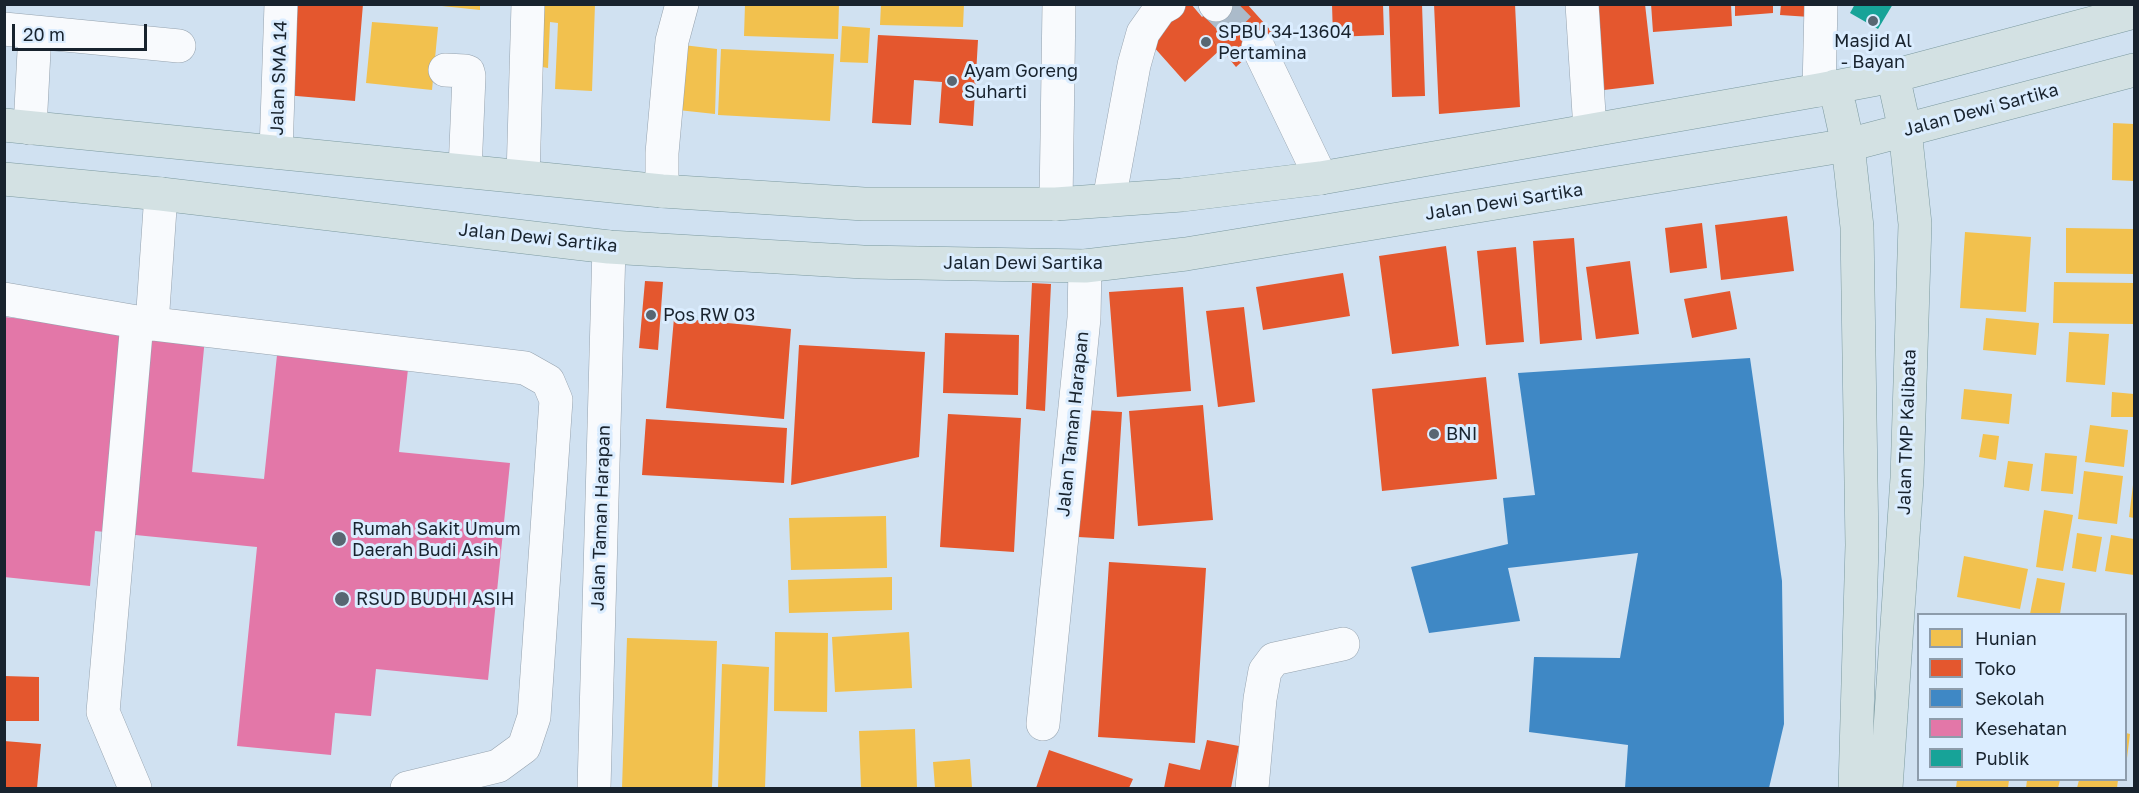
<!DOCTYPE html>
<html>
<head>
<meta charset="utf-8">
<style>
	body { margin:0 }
	#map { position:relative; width:2139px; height:793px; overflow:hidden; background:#d0e1f1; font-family:"Golos Text",sans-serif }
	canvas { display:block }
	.frame { position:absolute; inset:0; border:6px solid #18232e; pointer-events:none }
	.legend { position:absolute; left:1917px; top:613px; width:210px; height:168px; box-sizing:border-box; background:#dbedff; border:2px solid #8d9cab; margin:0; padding:8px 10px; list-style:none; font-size:18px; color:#18232e }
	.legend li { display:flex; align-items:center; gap:12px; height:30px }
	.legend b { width:30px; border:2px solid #8d9cab }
	.scale { position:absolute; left:12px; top:24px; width:135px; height:27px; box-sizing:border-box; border:3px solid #18232e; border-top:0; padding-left:8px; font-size:18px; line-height:21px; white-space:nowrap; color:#18232e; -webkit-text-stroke:4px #dbedff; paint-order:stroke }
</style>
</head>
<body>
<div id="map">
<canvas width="2139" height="793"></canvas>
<div class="frame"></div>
<ul class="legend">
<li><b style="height:16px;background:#f2c14e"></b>Hunian</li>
<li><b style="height:16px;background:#e4572e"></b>Toko</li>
<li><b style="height:16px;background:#3f88c5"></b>Sekolah</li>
<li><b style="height:16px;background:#e377a8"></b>Kesehatan</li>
<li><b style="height:16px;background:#17a398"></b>Publik</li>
</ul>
<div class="scale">20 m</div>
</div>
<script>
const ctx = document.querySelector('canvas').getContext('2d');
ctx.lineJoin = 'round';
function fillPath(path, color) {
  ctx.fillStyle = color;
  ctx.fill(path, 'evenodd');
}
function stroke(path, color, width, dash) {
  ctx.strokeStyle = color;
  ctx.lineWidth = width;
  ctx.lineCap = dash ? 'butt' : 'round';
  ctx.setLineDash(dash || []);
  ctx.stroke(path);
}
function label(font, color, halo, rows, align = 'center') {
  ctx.font = font + ' "Golos Text",sans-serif';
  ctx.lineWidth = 6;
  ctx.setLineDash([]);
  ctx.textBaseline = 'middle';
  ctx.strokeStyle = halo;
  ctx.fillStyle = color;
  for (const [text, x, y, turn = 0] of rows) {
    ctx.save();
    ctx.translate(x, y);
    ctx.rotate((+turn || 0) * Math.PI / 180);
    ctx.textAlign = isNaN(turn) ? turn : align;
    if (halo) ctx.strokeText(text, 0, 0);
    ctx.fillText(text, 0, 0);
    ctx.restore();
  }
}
fillPath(new Path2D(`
	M442 4H480V10L442 6Z
	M533 4H595L592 91 555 89 558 23 550 22 548 68 531 65Z
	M745 4H839L838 39 744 36Z
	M881 4H964L963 27 880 25Z
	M372 22 438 27 432 90 366 83Z
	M842 26 870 28 868 63 840 62Z
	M683 45 717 49 715 114 678 110Z
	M721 49 834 54 830 121 718 115Z
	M2113 123 2134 124V181L2112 180Z
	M2066 228 2134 229V274L2066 273Z
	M1965 232 2031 237 2026 312 1960 308Z
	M2054 282 2134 283V324L2053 323Z
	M1986 318 2039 323 2036 355 1983 350Z
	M2069 332 2109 334 2105 385 2066 382Z
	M1964 389 2012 394 2009 424 1961 419Z
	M2112 392 2134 394V417H2111Z
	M2090 425 2128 430 2124 467 2085 462Z
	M1983 434 1999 436 1996 460 1979 457Z
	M2045 453 2077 456 2073 494 2041 491Z
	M2008 461 2033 464 2029 491 2004 487Z
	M2084 471 2123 476 2117 524 2078 519Z
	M2133 485 2134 486V518L2129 517Z
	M2044 510 2073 515 2063 571 2036 567Z
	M886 516 887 568 791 570 789 518Z
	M2077 533 2102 537 2096 572 2072 568Z
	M2111 535 2134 539V575L2105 571Z
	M1964 556 2028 569 2020 609 1957 597Z
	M892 577V610L789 613 788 580Z
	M2037 578 2065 583 2060 614H2030Z
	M775 632 828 633 827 712 774 711Z
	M909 632 912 688 835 692 832 637Z
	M627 638 717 641 712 788H622Z
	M722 664 769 667 765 788H718Z
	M915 729 917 788H861L859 731Z
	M2126 733 2130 734 2127 758H2126Z
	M970 759 972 787 935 788 933 762Z
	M1957 780H2009L2008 788H1956Z
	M2027 780H2060L2058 788H2026Z
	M2079 780H2118L2117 788H2077Z`), '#f2c14e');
fillPath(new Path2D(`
	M293 4H363L355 101 285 95Z
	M1179 4H1191L1202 17 1216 4H1247L1273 33 1236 67 1221 49 1185 82 1144 36Z
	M1332 4H1383L1384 35 1333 37Z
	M1389 4H1422L1425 96 1392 97Z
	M1434 4H1515L1520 107 1439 114Z
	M1594 4H1645L1654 84 1604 90Z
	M1651 4H1731L1732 26 1653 32Z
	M1735 4H1773V13L1735 16Z
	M1781 4H1811L1810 17 1780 15Z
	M878 35 978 40 973 126 939 123 942 82 914 80 911 125 872 123Z
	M1787 216 1794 271 1721 280 1715 225Z
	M1702 223 1707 268 1670 273 1665 228Z
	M1574 238 1582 340 1540 344 1533 241Z
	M1446 246 1459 346 1392 354 1379 256Z
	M1516 247 1524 342 1486 345 1477 251Z
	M1630 261 1639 334 1596 339 1586 267Z
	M1343 273 1350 316 1263 330 1256 287Z
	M645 281 663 282 658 350 639 348Z
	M1032 283 1051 284 1045 411 1026 409Z
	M1183 287 1191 391 1117 397 1109 292Z
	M1730 291 1737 329 1692 338 1684 299Z
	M1244 307 1255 402 1218 407 1206 311Z
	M674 318 791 329 784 419 666 408Z
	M945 333 1019 335 1018 395 943 393Z
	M799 345 925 352 919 457 791 485Z
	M1486 377 1497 479 1382 491 1372 389Z
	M1203 405 1213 520 1138 526 1129 411Z
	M1085 410 1122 412 1114 539 1078 537Z
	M948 414 1021 418 1014 552 940 547Z
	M646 419 787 428 784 483 642 475Z
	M1109 562 1206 568 1195 743 1098 737Z
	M4 676 39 677V721H4Z
	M1207 740 1239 746 1231 788H1164L1169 763 1200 770Z
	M4 741 41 744 37 788H4Z
	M1049 750 1133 779 1129 788H1036Z`), '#e4572e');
fillPath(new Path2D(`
	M1750 358 1782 581 1784 724 1769 788H1625L1628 745 1529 732 1534 657 1620 658 1638 553 1508 568 1520 621 1429 633 1411 567 1508 544 1503 498 1535 495 1518 373Z`), '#3f88c5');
fillPath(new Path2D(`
	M4 317 205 338 192 472 264 479 277 355 408 369 399 452 510 463 488 680 376 669 371 716 335 713 331 755 237 746 257 547 95 531 90 586 4 577Z`), '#e377a8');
fillPath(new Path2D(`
	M1855 4H1893L1878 29 1850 13Z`), '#17a398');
stroke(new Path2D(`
	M1216 5 1258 47`), '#abbbca', 33, [33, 16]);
const minor = new Path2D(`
	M1215 4 1216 5
	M1582 4 1590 130
	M4 29 179 46
	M1258 47 1321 178
	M445 70 465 71 468 72 469 76 465 171
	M1819 90 1821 4
	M30 128 35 32
	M276 152 281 4
	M523 177 528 4
	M662 191V153L672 41 682 4
	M1109 200 1134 65 1143 33 1160 9 1169 4
	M1056 204 1059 4
	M4 299 137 322 525 368 548 381 556 400 534 717 524 747 498 766 407 788
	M152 324 161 194
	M1043 724 1084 318 1085 266
	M135 788 103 712 137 322
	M594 788 609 247
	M1252 788 1260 699 1265 671 1274 659 1343 644`);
const major = new Path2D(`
	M1835 86 1848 145 1857 227 1862 545 1855 788
	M4 125 662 191 864 204H1056L1182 195 1321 178 1819 90 1893 76 2134 12
	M4 179 161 194 609 247 863 262 1085 266 1186 254 1848 145 2134 70
	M1886 788 1907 478 1915 224 1905 130 1893 76`);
stroke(minor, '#95a2ae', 34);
stroke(major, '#7c9aa0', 34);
stroke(minor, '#f8fafd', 33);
stroke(major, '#d3e1e3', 33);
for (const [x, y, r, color] of [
	[1873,21,6,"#586672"],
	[1206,42,6,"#586672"],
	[952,81,6,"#586672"],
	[651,315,6,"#586672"],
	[1434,434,6,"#586672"],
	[339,539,8,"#586672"],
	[342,599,8,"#586672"]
]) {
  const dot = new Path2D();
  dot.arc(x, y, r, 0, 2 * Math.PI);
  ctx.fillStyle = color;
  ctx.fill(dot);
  stroke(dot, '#dbedff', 2);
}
label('18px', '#18232e', '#dbedff', [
	["SPBU 34-13604",1218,32],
	["Pertamina",1218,53],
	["Masjid Al",1873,41,"center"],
	["- Bayan",1873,62,"center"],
	["Ayam Goreng",964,71],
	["Suharti",964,92],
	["Pos RW 03",663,315],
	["BNI",1446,434],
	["Rumah Sakit Umum",352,529],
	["Daerah Budi Asih",352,550],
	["RSUD BUDHI ASIH",356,599]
], 'left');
label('18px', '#18232e', '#dbedff', [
	["Jalan SMA 14",279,78,-88],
	["Jalan Dewi Sartika",1981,110,-15],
	["Jalan Dewi Sartika",1504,202,-9],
	["Jalan Dewi Sartika",538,238,6],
	["Jalan Dewi Sartika",1023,263],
	["Jalan Taman Harapan",1073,424,-84],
	["Jalan TMP Kalibata",1907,432,-88],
	["Jalan Taman Harapan",601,518,-88]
]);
</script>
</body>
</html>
